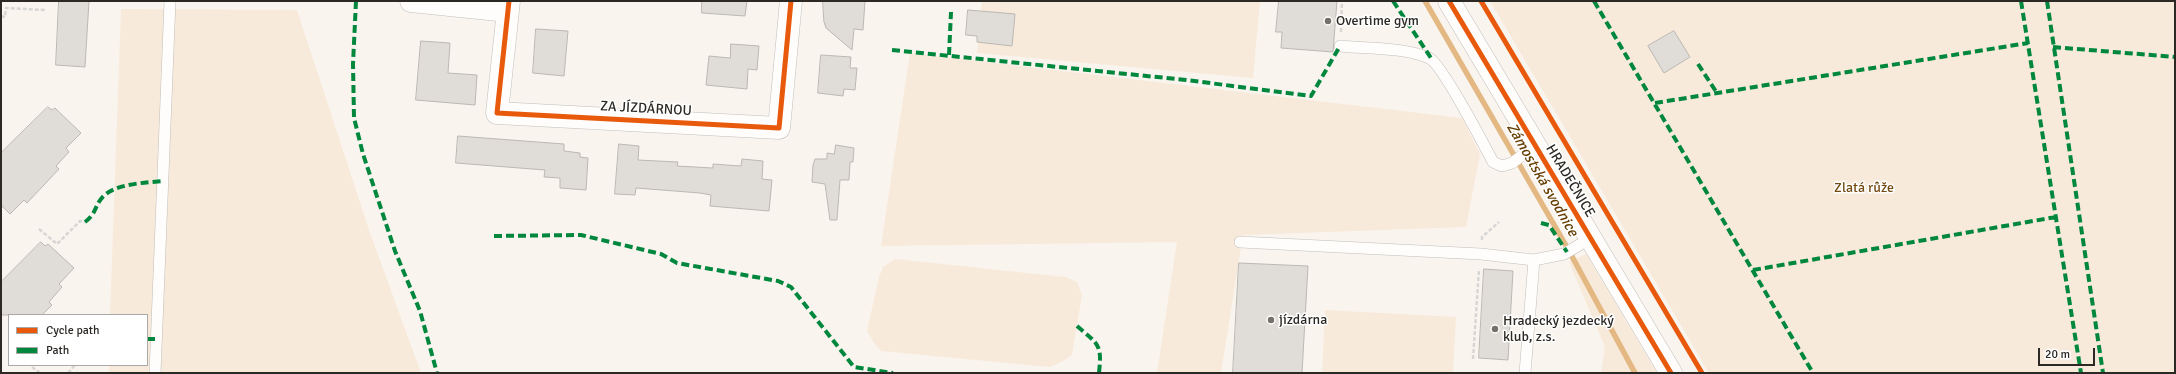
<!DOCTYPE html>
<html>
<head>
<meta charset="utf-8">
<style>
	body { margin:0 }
	#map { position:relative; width:2176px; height:374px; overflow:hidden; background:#f9f4ee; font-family:Signika,sans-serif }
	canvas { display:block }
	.frame { position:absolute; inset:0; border:2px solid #2c2925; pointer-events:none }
	.legend { position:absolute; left:8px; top:314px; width:140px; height:52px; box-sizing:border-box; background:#fff; border:1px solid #aba9a8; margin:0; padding:5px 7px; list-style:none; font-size:12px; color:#2c2925 }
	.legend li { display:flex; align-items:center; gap:8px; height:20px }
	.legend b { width:20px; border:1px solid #aba9a8 }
	.scale { position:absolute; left:2038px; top:348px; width:57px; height:18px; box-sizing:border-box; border:2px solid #2c2925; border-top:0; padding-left:5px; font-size:12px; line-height:14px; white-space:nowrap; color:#2c2925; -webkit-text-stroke:3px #fff; paint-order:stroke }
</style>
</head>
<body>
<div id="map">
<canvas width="2176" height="374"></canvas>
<div class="frame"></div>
<ul class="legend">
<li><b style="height:5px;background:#e8590c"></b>Cycle path</li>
<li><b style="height:5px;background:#00873e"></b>Path</li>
</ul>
<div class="scale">20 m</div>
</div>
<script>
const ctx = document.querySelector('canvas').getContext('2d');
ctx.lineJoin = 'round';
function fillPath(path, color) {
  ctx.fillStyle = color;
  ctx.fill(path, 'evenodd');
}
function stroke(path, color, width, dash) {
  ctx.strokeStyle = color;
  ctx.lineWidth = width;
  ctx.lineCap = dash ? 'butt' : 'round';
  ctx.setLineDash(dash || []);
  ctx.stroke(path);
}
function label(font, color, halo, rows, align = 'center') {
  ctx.font = font + ' Signika,sans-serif';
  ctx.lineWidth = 3;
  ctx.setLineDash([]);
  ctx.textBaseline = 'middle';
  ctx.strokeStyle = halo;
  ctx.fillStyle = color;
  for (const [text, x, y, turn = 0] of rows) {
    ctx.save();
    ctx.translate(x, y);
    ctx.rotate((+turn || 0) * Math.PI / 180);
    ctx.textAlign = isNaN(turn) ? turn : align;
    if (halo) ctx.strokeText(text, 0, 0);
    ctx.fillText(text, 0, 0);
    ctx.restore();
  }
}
fillPath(new Path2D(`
	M982 1H1260L1253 78 977 53Z
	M1490 1H2175V373H1709Z
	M121 9 297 10 369 230 421 373H109V365H147V315H110Z
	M910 53 1462 118 1480 154 1466 227 1243 235 1221 373H1157L1177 242 881 246Z
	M1586 254 1657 373H1601L1605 347 1569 262Z
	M895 259 1065 277 1077 282 1082 295 1072 355 1063 361 1050 367 881 351 874 343 867 331 879 277 883 267Z
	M1325 310 1456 317 1453 373H1322Z`), '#f8eada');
stroke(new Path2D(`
	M1425 1 1568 249 1635 373`), '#e3b882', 5.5);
const building = new Path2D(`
	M59 1H89L85 67 56 65Z
	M702 1H747L745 16 702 13Z
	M823 1H865L863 30 854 29 852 50 826 28 824 22Z
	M1279 1H1337L1333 52 1281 48 1282 32H1276Z
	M968 10 1015 14 1012 46 977 42V36L966 35Z
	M536 29 568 31 564 76 533 73Z
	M1674 31 1690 57 1664 73 1648 46Z
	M421 41 450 43 448 73 477 75 475 105 416 100Z
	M731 44 759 46 757 70 748 69 747 89 706 85 709 56 730 58Z
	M821 55 851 57 850 68H857L855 90 844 89 843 96 818 93Z
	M48 107 52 110 55 108 81 133 66 148 69 152 56 166 59 169 27 203 24 200 10 214 1 205V153Z
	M458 136 564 144V151L580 153V157L588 158 586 190 560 188V178L544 177 545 170 456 163Z
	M619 144 639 146 638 160 678 162 677 166 713 168V164L741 166 742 159 763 161 762 179 772 180 769 211 710 206 711 195 700 193 636 188 635 195 615 194Z
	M836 145 854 148 853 162H850L849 180H840L837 220H830L825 184 812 182 813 165 815 159H827V153L834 154Z
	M41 242 45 246 48 244 74 268 59 284 62 287 49 302 52 305 42 315H1V282Z
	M1239 263 1308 266 1302 373H1233Z
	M1484 269 1513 271 1508 360 1479 358Z`);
fillPath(building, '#e0dcd8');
stroke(building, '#bbb8b4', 1);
const service = new Path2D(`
	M1340 46C1367 49 1404 47 1429 58 1442 64 1484 145 1493 162L1502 166 1512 163 1535 146
	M1240 242 1481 254 1534 260
	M155 373 170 1
	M1525 373 1534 260 1564 254 1591 238`);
const minor = new Path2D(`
	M411 1 508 11
	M509 1 497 113 779 128 791 1
	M1449 1 1671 373`);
stroke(service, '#c1beb9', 12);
stroke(minor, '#c1beb9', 23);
stroke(new Path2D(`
	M1 16 5 17 6 8 45 10
	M1341 32 1342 1
	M39 229 57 244 80 221 85 222
	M1482 240V237L1499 222
	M1473 359 1479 269
	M32 367 40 373
	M68 373 75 365`), '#d8d6d5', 2.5, [4, 2]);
stroke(service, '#fefdfc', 11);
stroke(minor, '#fefdfc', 22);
stroke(new Path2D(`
	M356 1 353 64 354 118 363 154 395 251 420 311 437 373
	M1393 1 1431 58
	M1594 1 1813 373
	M2021 1 2081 373
	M2047 1 2103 373
	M2053 47 2175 57
	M892 50 1186 80 1311 96 1340 46
	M949 55 951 12
	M1698 64 1717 93
	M1655 103 2028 43
	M85 222C96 214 94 208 101 199 113 183 145 183 163 181
	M1541 223 1549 225 1567 252
	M494 236 581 235 661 254 677 263 778 281 791 287 854 367 893 373
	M1753 270 2056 217
	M1077 326C1099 345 1102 344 1099 373
	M147 339H156`), '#00873e', 4, [8, 4]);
stroke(new Path2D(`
	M509 1 497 113 779 128 791 1
	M1449 1 1671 373
	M1481 1 1702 373`), '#e8590c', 5);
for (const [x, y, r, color] of [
	[1328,21,4,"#74706b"],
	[1271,320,4,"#74706b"],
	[1495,329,4,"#74706b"]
]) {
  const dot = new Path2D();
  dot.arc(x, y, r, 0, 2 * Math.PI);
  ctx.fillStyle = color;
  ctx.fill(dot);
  stroke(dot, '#fff', 1.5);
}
label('14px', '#2c2925', '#fff', [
	["Overtime gym",1336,21],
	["jízdárna",1279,320],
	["Hradecký jezdecký",1503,321],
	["klub, z.s.",1503,337]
], 'left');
label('14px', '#2c2925', '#fff', [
	["ZA JÍZDÁRNOU",646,109,3],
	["HRADEČNICE",1570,181,59]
]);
label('14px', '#734b12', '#fff', [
	["Zlatá růže",1864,188]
]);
label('italic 15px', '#663e00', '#fff', [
	["Zámostská svodnice",1542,180,60]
]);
</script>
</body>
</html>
